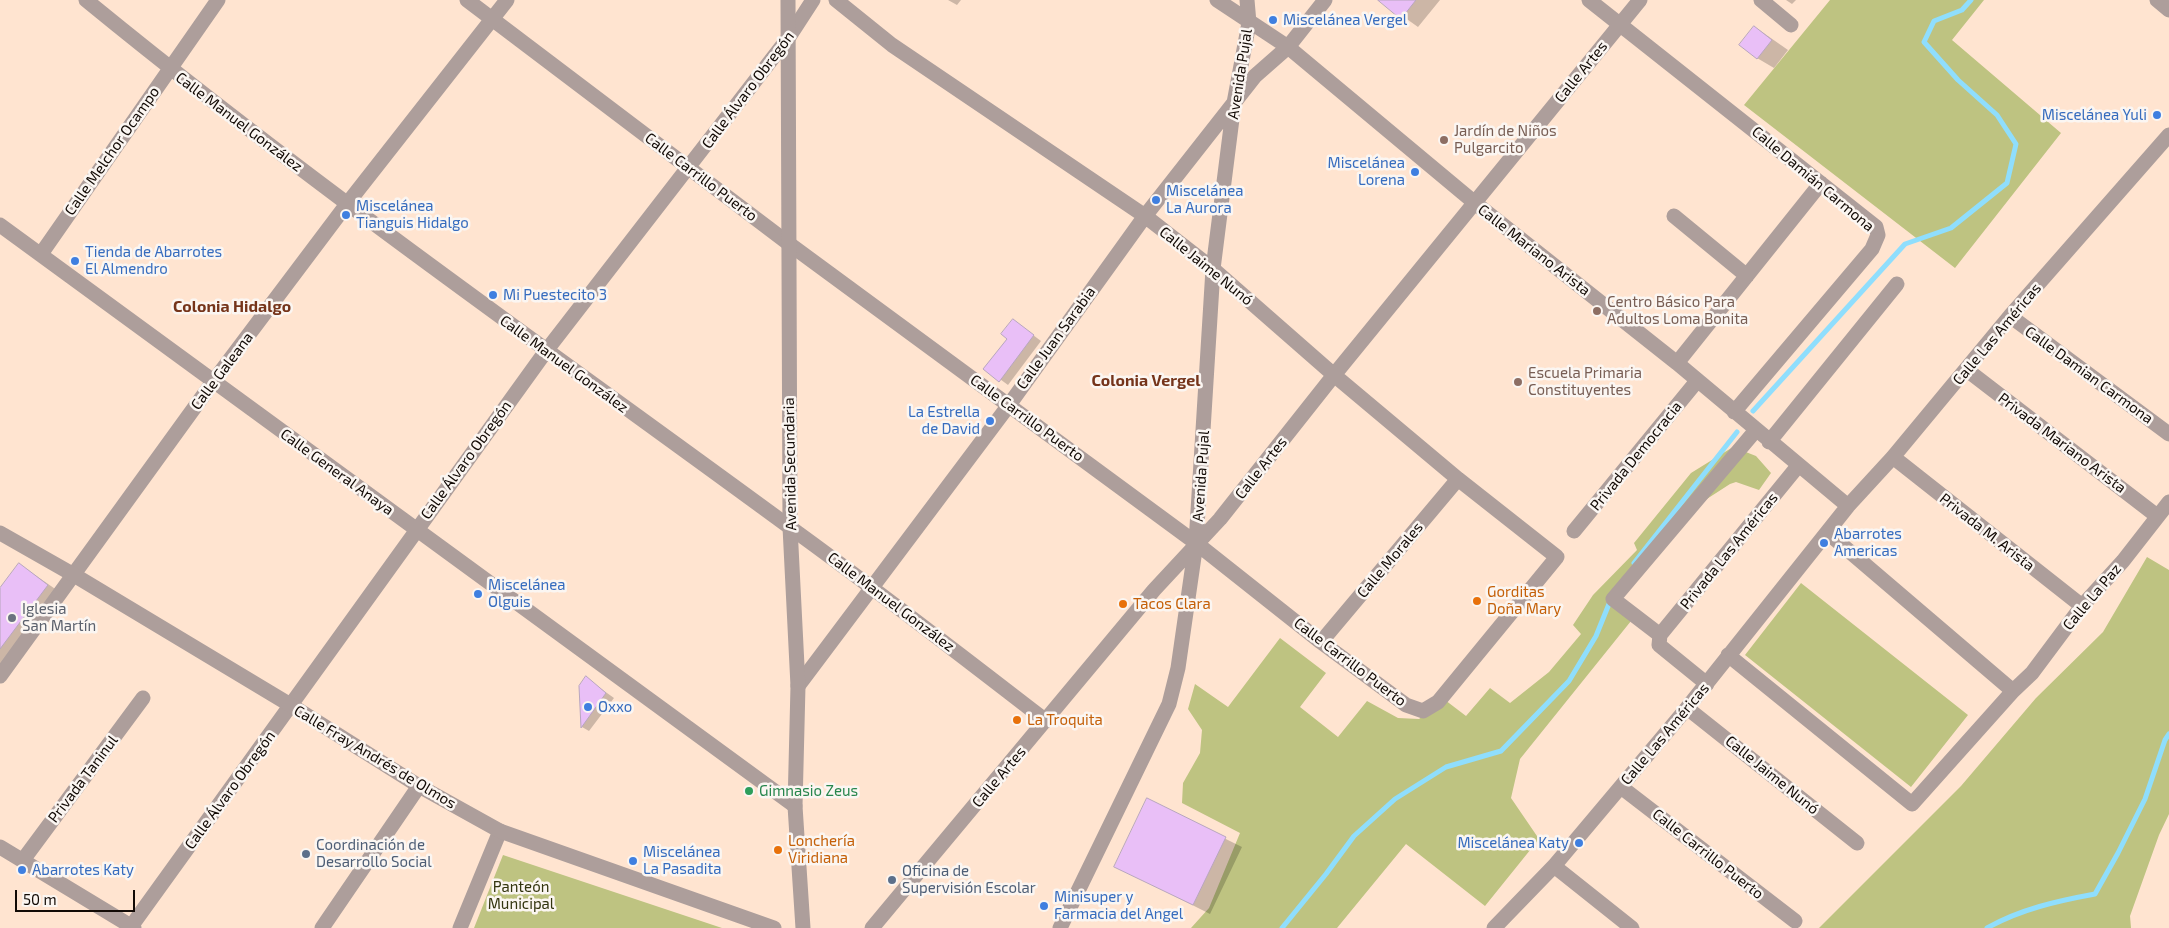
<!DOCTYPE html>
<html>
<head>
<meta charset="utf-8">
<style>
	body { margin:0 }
	#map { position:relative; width:2169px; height:928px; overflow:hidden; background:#ffe4d0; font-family:"Exo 2",sans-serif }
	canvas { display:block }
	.scale { position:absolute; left:15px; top:890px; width:120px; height:22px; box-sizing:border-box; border:2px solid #120a05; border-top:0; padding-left:6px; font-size:15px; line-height:18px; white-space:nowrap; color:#120a05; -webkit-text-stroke:4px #fbf6f2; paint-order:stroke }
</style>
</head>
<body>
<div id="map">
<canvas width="2169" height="928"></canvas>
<div class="scale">50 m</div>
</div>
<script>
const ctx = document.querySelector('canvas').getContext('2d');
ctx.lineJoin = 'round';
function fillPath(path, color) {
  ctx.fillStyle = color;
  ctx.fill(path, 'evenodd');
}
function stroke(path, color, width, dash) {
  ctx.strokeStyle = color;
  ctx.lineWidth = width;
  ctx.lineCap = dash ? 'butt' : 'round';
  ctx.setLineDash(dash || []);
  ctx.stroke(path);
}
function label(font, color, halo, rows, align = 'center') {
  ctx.font = font + ' "Exo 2",sans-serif';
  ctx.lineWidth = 5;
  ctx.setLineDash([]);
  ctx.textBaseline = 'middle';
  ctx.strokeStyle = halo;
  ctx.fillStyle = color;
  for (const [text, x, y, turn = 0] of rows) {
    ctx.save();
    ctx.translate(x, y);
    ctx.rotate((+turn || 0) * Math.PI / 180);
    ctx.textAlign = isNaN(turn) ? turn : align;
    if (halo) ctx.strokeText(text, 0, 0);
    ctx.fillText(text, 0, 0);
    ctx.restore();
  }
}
fillPath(new Path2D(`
	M1830 0H1984L1952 40 2061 133 1955 268 1744 105Z
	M1733 447 1756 456 1771 473 1759 490 1736 482 1730 484 1682 515 1620 600 1631 621 1520 759 1511 798 1539 839 1485 906 1406 844 1337 928H1191L1209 908 1240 833 1182 803 1183 783 1200 753 1202 730 1188 709 1195 684 1228 707 1280 638 1326 673 1300 707 1338 737 1367 701 1398 718 1419 719 1445 700 1466 716 1490 688 1510 703 1549 672 1581 634 1573 625 1593 595 1637 550 1634 543 1691 473Z
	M2147 557 2169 570V814L2159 835 2130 916 2131 928H1819L1961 786 2036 698 2103 632Z
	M1801 583 1968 715 1911 787 1745 655Z
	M503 855 722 928H474Z`), '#bec381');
fillPath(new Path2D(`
	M948 0H961L957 5Z
	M1380 0H1440L1418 27Z
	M1786 0H1796L1792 4Z
	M1755 27 1788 50 1774 68 1757 58Z
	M1013 320 1041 341 1008 385 985 368 1009 338Z
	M19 564 64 595 0 673V590Z
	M586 678 614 698 589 731 582 727 581 687Z
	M1147 800 1242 847 1210 914 1115 866Z`), '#0003');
stroke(new Path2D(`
	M1753 411 1905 244 1951 228 2007 183 2016 144 1997 115 1958 80 1924 42 1934 21 1962 10 1971 0
	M1634 563 1737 432
	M1282 928 1326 874 1354 836 1395 799 1446 767 1501 751 1569 681 1596 636 1611 599
	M1987 928C2021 909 2057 901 2095 894L2118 853 2145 799 2165 740 2169 734`), '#8fdefd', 5);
const building = new Path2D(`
	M1378 0H1416L1401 19Z
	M1754 26 1772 40 1757 59 1739 45Z
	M1013 319 1034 335 999 382 983 369 1007 339 1001 334Z
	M19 563 48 585 0 649V588Z
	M586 676 606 693 581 728 579 686Z
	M1147 798 1226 837 1193 905 1114 867Z`);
fillPath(building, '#e9bff7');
stroke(building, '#b8a6be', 1);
stroke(new Path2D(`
	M86 0C313 186 554 354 791 528 878 591 962 656 1046 721
	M467 0 788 243 1196 543 1321 642 1406 705 1423 711 1438 702 1557 557 1458 479 1334 375 1213 269 1145 216 892 45 836 0
	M1217 0 1288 47 1475 203 1677 363 1848 506
	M1589 0 1876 227 1878 235 1872 249 1734 412
	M1761 0 1791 25
	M2157 0 2169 10
	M1674 216 1747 276
	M0 225 795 806
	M41 254 218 0
	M2010 316 2169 434
	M1677 363 1821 183
	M1967 370 2157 516
	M1769 442 1897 284
	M1893 457 2082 606
	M1574 531 1697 381
	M1828 533 2013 691
	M1660 635 1798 466
	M1321 642 1458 479
	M1728 655 1912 804 2013 691 2032 673 2082 606 2123 561 2169 502
	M0 676 213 382 347 204 507 0
	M1707 684 1659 645 1660 635 1613 599 1756 430
	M798 686 1009 405 1145 216 1255 76 1288 47 1325 0
	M1687 708 1857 843
	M1621 787 1795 921
	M0 847 134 928
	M23 860 143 698
	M1554 866 1632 928
	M130 928 546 351 789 37 813 0
	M322 928 419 786
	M460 928 500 831
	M872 928 1154 590 1220 519 1334 375 1640 0
	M1060 928 1169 704 1178 668 1196 543 1213 269 1234 103 1249 23 1247 0
	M1494 928 1554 866 1687 708 1848 506 1893 457 2010 316 2169 135`), '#ad9e9b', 15);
stroke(new Path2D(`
	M788 0 790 527 798 686 795 806 803 928
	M0 533 74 575 292 706 419 786 500 831 774 928`), '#ad9e9b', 15);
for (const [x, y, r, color] of [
	[1273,20,5,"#3f7fe0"],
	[2157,115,5,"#3f7fe0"],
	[1444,140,5,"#8d6e63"],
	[1415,172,5,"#3f7fe0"],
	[1156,200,5,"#3f7fe0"],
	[346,215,5,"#3f7fe0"],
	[75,261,5,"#3f7fe0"],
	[493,295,5,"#3f7fe0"],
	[1597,311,5,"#8d6e63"],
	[1518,382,5,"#8d6e63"],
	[990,421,5,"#3f7fe0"],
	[1824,543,5,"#3f7fe0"],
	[478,594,5,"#3f7fe0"],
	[1477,601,5,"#e8710a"],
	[1123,604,5,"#e8710a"],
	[12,618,5,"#6b7280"],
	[588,707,5,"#3f7fe0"],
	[1017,720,5,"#e8710a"],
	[749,791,5,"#2e9e5b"],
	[1579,843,5,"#3f7fe0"],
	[778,850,5,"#e8710a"],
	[306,854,5,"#5c6f8a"],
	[633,861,5,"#3f7fe0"],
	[22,870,5,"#3f7fe0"],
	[892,880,5,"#5c6f8a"],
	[1044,906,5,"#3f7fe0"]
]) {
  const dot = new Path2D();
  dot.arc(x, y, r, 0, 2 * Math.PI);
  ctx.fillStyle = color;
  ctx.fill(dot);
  stroke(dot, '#fbf6f2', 2);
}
label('15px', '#366cbe', '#fbf6f2', [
	["Miscelánea Vergel",1283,20],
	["Miscelánea Yuli",2147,115,"right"],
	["Miscelánea",1405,163,"right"],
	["Lorena",1405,180,"right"],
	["Miscelánea",1166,191],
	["La Aurora",1166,208],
	["Miscelánea",356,206],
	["Tianguis Hidalgo",356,223],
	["Tienda de Abarrotes",85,252],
	["El Almendro",85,269],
	["Mi Puestecito 3",503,295],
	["La Estrella",980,412,"right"],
	["de David",980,429,"right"],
	["Abarrotes",1834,534],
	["Americas",1834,551],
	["Miscelánea",488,585],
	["Olguis",488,602],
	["Oxxo",598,707],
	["Miscelánea Katy",1569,843,"right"],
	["Miscelánea",643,852],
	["La Pasadita",643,869],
	["Abarrotes Katy",32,870],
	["Minisuper y",1054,897],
	["Farmacia del Angel",1054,914]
], 'left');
label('15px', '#120a05', '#fbf6f2', [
	["Calle Artes",1581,72,-51],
	["Avenida Pujal",1240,74,-81],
	["Calle Álvaro Obregón",748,90,-53],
	["Calle Manuel González",239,122,37],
	["Calle Melchor Ocampo",112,151,-55],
	["Calle Carrillo Puerto",701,177,37],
	["Calle Damián Carmona",1813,179,40],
	["Calle Mariano Arista",1534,250,38],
	["Calle Jaime Nunó",1206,266,39],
	["Calle Las Américas",1997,334,-50],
	["Calle Juan Sarabia",1056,338,-54],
	["Calle Manuel González",564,364,36],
	["Calle Galeana",222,371,-53],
	["Calle Damian Carmona",2089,375,36],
	["Calle Carrillo Puerto",1027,418,36],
	["Privada Mariano Arista",2062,443,37],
	["Privada Democracia",1636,456,-51],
	["Calle Álvaro Obregón",466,460,-54],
	["Avenida Secundaria",790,464,-91],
	["Calle Artes",1261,468,-52],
	["Calle General Anaya",337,472,36],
	["Avenida Pujal",1201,476,-86],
	["Privada M. Arista",1987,532,38],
	["Privada Las Américas",1729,551,-51],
	["Calle Morales",1390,560,-50],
	["Calle La Paz",2092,597,-50],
	["Calle Manuel González",891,602,37],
	["Calle Carrillo Puerto",1350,662,37],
	["Calle Las Américas",1665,734,-50],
	["Calle Fray Andrés de Olmos",375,757,31],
	["Calle Jaime Nunó",1772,775,39],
	["Calle Artes",999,777,-50],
	["Privada Taninul",83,779,-53],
	["Calle Álvaro Obregón",230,790,-54],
	["Calle Carrillo Puerto",1708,854,38]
]);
label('15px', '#785e54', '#fbf6f2', [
	["Jardín de Niños",1454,131],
	["Pulgarcito",1454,148],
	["Centro Básico Para",1607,302],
	["Adultos Loma Bonita",1607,319],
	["Escuela Primaria",1528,373],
	["Constituyentes",1528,390]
], 'left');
label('15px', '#c56008', '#fbf6f2', [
	["Gorditas",1487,592],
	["Doña Mary",1487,609],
	["Tacos Clara",1133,604],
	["La Troquita",1027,720],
	["Lonchería",788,841],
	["Viridiana",788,858]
], 'left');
label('15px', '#5b616d', '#fbf6f2', [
	["Iglesia",22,609],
	["San Martín",22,626]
], 'left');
label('15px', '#27864d', '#fbf6f2', [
	["Gimnasio Zeus",759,791]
], 'left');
label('15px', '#4e5e75', '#fbf6f2', [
	["Coordinación de",316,845],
	["Desarrollo Social",316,862],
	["Oficina de",902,871],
	["Supervisión Escolar",902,888]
], 'left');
label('15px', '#32340e', '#fbf6f2', [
	["Panteón",521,887],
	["Municipal",521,904]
]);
label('bold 16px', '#75341a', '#fbf6f2', [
	["Colonia Hidalgo",232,307],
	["Colonia Vergel",1146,381]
]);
</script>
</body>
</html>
